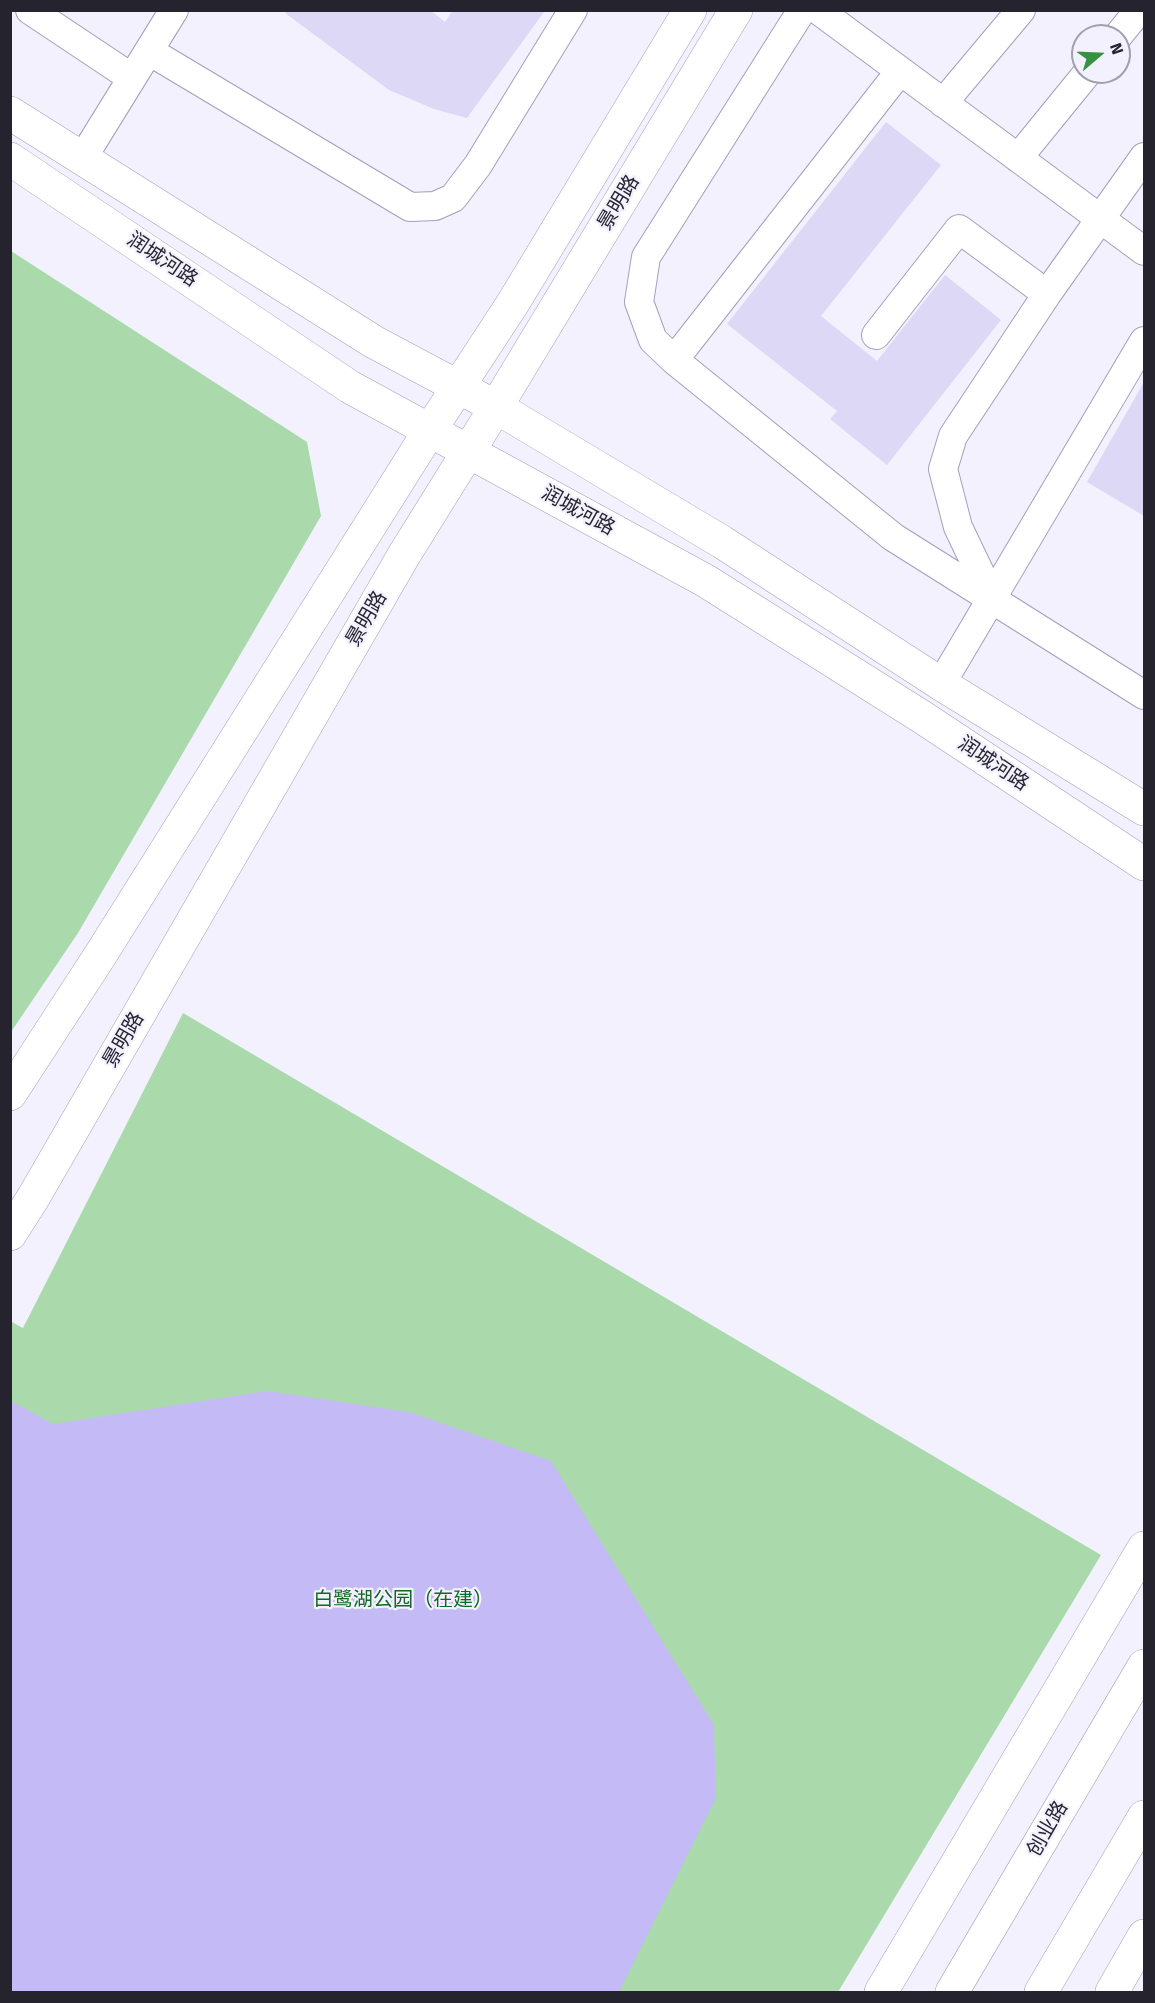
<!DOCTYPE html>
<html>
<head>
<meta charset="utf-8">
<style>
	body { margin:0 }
	#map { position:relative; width:1155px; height:2003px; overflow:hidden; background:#f2f1fd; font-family:"Fira Sans",sans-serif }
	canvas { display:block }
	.frame { position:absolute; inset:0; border:12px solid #25232e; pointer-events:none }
	.north { position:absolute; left:1071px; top:24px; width:60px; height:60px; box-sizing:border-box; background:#f2f1fd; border:2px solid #a09faa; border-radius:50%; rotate:71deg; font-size:16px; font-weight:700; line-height:24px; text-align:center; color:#25232e }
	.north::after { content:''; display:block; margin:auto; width:21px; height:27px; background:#369142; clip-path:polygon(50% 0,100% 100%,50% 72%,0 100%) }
</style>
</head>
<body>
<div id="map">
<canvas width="1155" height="2003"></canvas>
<div class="frame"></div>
<div class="north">N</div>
</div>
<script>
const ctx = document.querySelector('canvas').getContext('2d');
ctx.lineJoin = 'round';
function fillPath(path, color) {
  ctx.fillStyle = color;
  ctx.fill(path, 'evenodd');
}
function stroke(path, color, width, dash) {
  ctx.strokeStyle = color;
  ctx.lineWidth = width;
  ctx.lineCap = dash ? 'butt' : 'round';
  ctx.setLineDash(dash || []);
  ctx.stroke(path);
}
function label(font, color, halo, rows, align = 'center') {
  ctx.font = font + ' "Fira Sans","Noto Sans SC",sans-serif';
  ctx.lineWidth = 4.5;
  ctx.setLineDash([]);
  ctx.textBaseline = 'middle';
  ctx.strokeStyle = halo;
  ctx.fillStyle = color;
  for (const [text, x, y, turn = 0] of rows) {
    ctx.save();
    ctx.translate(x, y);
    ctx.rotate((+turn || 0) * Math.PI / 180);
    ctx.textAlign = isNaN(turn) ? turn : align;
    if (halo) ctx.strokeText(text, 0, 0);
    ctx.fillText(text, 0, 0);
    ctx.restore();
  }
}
fillPath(new Path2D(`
	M11 251 307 442 321 516 78 933 11 1032Z
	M183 1013 1101 1555 838 1992H11L10 1321 23 1328Z`), '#aadaac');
fillPath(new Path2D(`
	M267 1391 409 1412 551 1461 714 1725 716 1798 619 1992H11V1401L53 1424Z`), '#c4bbf6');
fillPath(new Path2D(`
	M286 10H430L445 22 453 10 544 12 467 118 434 109 389 90 285 13Z
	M886 122 941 165 821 316 877 361 945 275 1001 320 887 465 830 419 837 411 727 324Z
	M1144 382V516L1087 482Z`), '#dcd8f5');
const street = new Path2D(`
	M30 10 132 78 174 10
	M802 10 646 257 639 302 653 340 674 360 893 537 1144 695
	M818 10 1144 251
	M1118 36 1135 15
	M149 51 410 207 435 206 453 198 478 165 573 10
	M943 103 1021 10
	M1018 158 1088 72
	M82 159 132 78
	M876 335 959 229 1047 294
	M674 360 900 71
	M992 598 958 527 943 469 953 436 1047 294 1144 157
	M941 684 1144 341`);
const secondary = new Path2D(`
	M10 113 374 342 496 407 722 542 941 684 1144 809
	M10 159 350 387 706 581 922 717 1144 864
	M10 1094 101 954 430 430 513 303 690 10
	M10 1234 33 1198 404 555 496 407 736 10
	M881 1992 1144 1548
	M1112 1992 1144 1936`);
const primary = new Path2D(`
	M952 1992 1144 1666
	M1041 1992 1144 1817`);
stroke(street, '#a39fbb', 30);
stroke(secondary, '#a39fbb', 34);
stroke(primary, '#a39fbb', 34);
stroke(street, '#fff', 28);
stroke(secondary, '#fff', 33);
stroke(primary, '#fff', 33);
label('20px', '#25232e', '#f2f1fd', [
	["景明路",619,203,-59],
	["润城河路",162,260,34],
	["润城河路",578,511,29],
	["景明路",367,619,-60],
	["润城河路",993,764,34],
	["景明路",124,1040,-60],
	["创业路",1048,1829,-60]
]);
label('20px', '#106a23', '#f2f1fd', [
	["白鹭湖公园（在建）",403,1600]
]);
</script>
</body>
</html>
